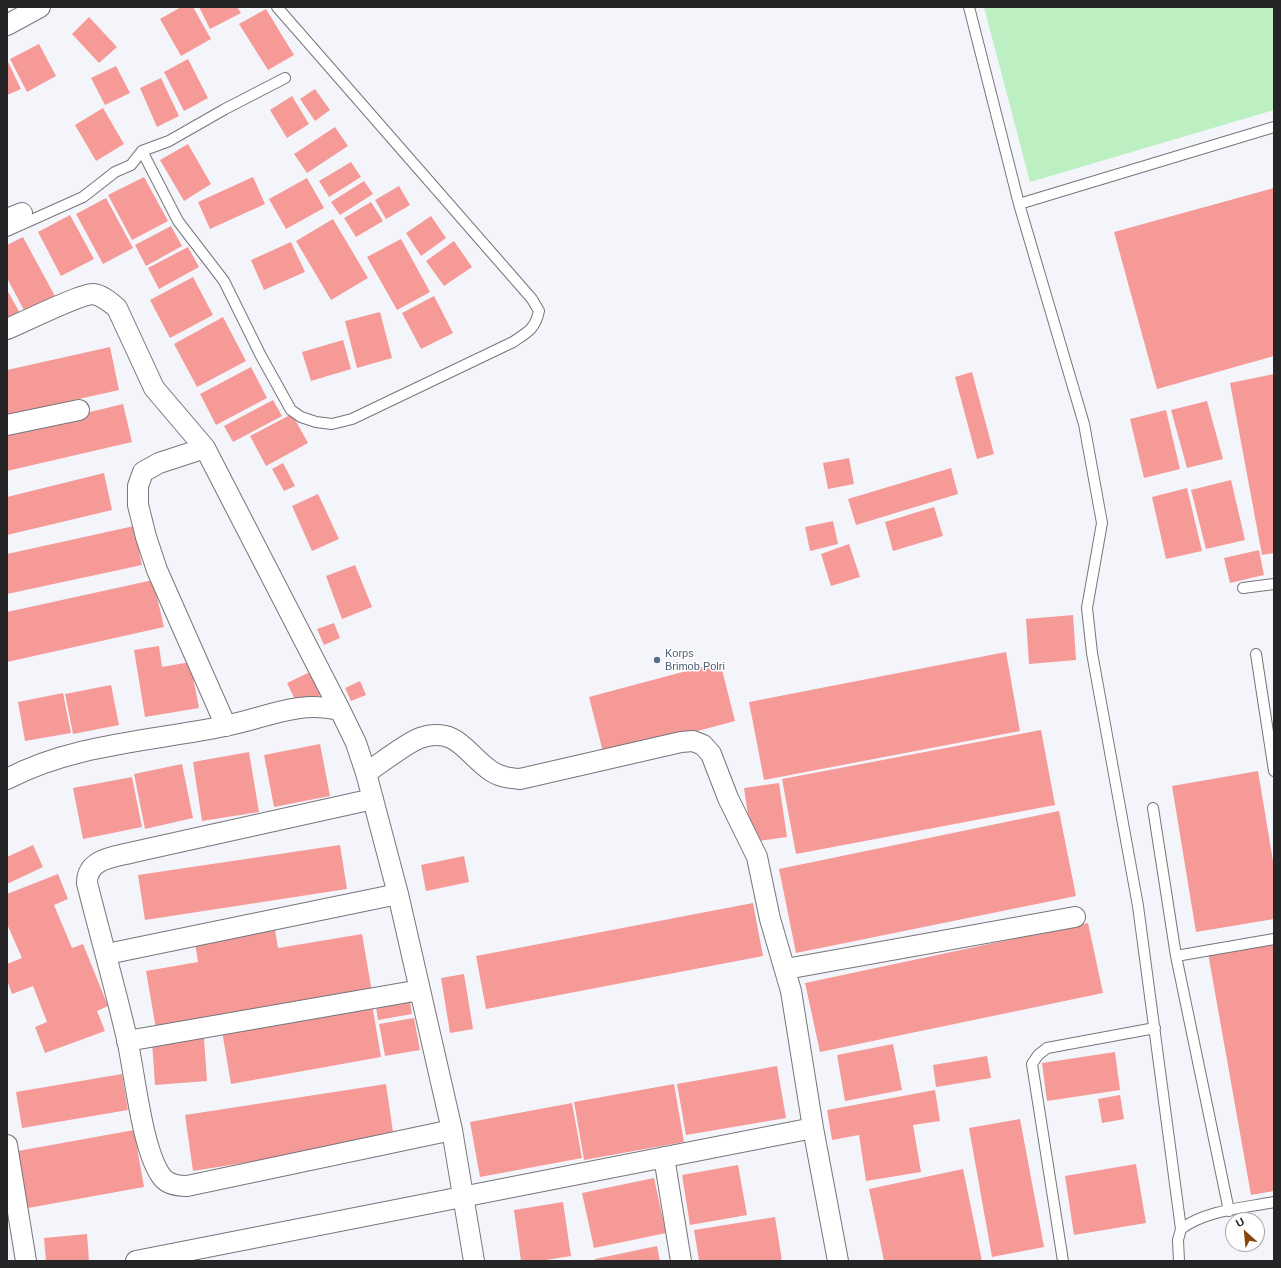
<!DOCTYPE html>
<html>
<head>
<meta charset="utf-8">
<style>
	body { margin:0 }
	#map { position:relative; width:1281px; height:1268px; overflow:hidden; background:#f4f5fb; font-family:Helvetica,sans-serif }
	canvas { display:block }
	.frame { position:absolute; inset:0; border:8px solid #252527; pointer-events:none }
	.north { position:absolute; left:1225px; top:1212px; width:40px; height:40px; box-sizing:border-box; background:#fff; border:1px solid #a8a8a9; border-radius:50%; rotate:333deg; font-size:11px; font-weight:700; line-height:16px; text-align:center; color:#252527 }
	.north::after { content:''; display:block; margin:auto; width:14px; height:18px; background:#874710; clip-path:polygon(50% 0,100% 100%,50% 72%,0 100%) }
</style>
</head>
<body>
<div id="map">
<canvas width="1281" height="1268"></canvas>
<div class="frame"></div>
<div class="north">U</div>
</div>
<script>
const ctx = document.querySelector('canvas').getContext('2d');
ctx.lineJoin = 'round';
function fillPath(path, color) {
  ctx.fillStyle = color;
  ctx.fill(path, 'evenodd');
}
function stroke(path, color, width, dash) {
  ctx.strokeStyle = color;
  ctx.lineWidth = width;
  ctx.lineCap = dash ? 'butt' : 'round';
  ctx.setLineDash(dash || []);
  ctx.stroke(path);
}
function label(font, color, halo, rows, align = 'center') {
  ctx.font = font + ' Helvetica,sans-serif';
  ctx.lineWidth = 3;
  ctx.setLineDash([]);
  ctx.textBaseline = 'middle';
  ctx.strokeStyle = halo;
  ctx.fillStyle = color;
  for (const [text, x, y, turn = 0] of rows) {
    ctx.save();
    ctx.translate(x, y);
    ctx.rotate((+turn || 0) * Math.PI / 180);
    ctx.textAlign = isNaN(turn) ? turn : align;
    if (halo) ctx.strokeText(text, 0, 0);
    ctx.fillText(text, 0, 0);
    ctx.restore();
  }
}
fillPath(new Path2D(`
	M984 7H1274V110L1030 182Z`), '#bcefc2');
fillPath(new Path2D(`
	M181 7H193L211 39 181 56 160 19Z
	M199 7H237L241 13 210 29Z
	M266 9 294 55 268 70 239 24Z
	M89 17 117 47 99 63 72 34Z
	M39 44 56 76 27 92 10 59Z
	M188 59 208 98 184 111 164 72Z
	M7 60 21 89 7 95Z
	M116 66 130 93 105 105 91 78Z
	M161 78 179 116 157 127 140 88Z
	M315 89 330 110 315 121 300 99Z
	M292 96 309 124 287 138 270 110Z
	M103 108 124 144 96 161 75 125Z
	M335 127 348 146 307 173 294 154Z
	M188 144 211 184 184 201 160 160Z
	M351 162 361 177 329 197 319 181Z
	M144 177 168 221 132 240 108 195Z
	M253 177 265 204 210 229 198 202Z
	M307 178 324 208 286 229 269 199Z
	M364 181 373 194 340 215 331 202Z
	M399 186 410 205 386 219 375 200Z
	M1274 188V356L1157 389 1114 232Z
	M106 198 133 248 103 264 76 214Z
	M371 202 383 221 356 237 344 218Z
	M70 215 94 259 61 276 38 232Z
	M431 216 446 238 421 256 406 233Z
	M333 219 368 278 331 300 296 241Z
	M171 226 182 246 146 266 135 245Z
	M23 237 56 298 26 314 7 278V245Z
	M401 239 430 292 397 310 367 257Z
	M454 241 472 267 444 286 426 261Z
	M291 242 305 272 264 290 251 260Z
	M188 247 199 267 159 289 148 268Z
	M193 277 213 315 170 338 150 300Z
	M7 290 20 313 7 320Z
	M434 296 453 333 421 349 402 313Z
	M380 312 392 358 357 368 345 321Z
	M223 317 246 361 197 387 174 344Z
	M343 340 351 369 311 381 302 352Z
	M110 347 119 390 7 415V370Z
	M251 367 267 398 216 425 200 394Z
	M972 372 994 454 977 459 955 377Z
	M1274 374V553L1262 555 1230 383Z
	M273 400 282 416 233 442 224 426Z
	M1207 401 1223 459 1187 468 1171 410Z
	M123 404 132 442 7 471V432Z
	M1166 410 1180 469 1144 478 1130 419Z
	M292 414 308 443 266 466 250 436Z
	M849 458 854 484 828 489 823 463Z
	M283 463 295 486 284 491 272 469Z
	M951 468 958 494 856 525 848 499Z
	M104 473 112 510 7 535V497Z
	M1231 480 1245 540 1206 549 1191 490Z
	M1187 488 1202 551 1166 559 1152 497Z
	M318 494 339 539 312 551 292 506Z
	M934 507 943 536 893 551 885 522Z
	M833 521 838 544 810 551 805 527Z
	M134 526 142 565 7 594V554Z
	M849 544 860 577 831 586 821 554Z
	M1259 550 1264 575 1230 583 1224 558Z
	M355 565 372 607 342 619 326 576Z
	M153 580 164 627 7 662V612Z
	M1073 615 1076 660 1029 664 1026 619Z
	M334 623 340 638 324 645 317 629Z
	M159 646 162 667 190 662 199 708 145 717 134 650Z
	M1006 652 1020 731 764 780 749 702Z
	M720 662 735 721 604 756 589 697Z
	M310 672 321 695 298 706 287 683Z
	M360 681 366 695 351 701 345 688Z
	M111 685 119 725 73 734 65 694Z
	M63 693 71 733 25 741 18 702Z
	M1041 730 1055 805 796 854 782 779Z
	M320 744 330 796 274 807 264 755Z
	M249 752 259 812 202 821 193 762Z
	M182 764 193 818 145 829 134 774Z
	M1258 771 1274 867V919L1196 932 1172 786Z
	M132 777 142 827 83 839 73 788Z
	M779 783 787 837 752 842 744 788Z
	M1059 811 1076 896 796 953 779 869Z
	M33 845 43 867 7 884V857Z
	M340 845 347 889 145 920 138 875Z
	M464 856 469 882 426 891 421 865Z
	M58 874 68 899 54 905 72 948 83 944 108 1006 97 1011 105 1031 45 1053 35 1027 47 1022 33 986 12 994 7 980V964L22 958 7 924V894Z
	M753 903 763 956 486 1009 476 956Z
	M1088 923 1103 993 820 1052 805 983Z
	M275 929 278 948 362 934 372 992 156 1029 146 971 198 962 195 943Z
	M1274 941V1191L1251 1195 1208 953Z
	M464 974 473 1029 450 1033 441 978Z
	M409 996 412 1014 378 1020 375 1001Z
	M372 1004 381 1057 231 1084 222 1031Z
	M414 1018 420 1050 385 1056 379 1024Z
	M204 1038 207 1081 155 1085 152 1042Z
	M893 1044 902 1090 845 1101 837 1055Z
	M1115 1052 1120 1090 1047 1101 1042 1063Z
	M987 1056 991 1078 936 1087 933 1065Z
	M777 1066 786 1118 686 1135 677 1084Z
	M122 1074 128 1110 22 1128 16 1092Z
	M386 1084 394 1139 193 1171 185 1115Z
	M674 1084 684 1142 584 1160 574 1102Z
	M935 1090 940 1121 913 1125 921 1172 866 1181 859 1135 832 1140 827 1110Z
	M1120 1095 1124 1119 1102 1123 1098 1099Z
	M572 1103 582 1158 480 1177 470 1122Z
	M1020 1119 1044 1247 992 1257 969 1128Z
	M134 1130 144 1187 28 1208 18 1151Z
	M1136 1164 1146 1223 1074 1235 1065 1176Z
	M738 1165 747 1215 690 1225 682 1175Z
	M963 1169 982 1261H884L869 1189Z
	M654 1178 666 1233 594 1248 582 1193Z
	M563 1202 571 1256 540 1261H521L514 1210Z
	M775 1217 782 1261H699L694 1230Z
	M87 1234 89 1261H46L44 1238Z
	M657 1246 660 1261H595V1259Z`), '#f69a98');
const lane = new Path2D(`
	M969 7 1019 204 1084 424 1102 523 1087 608 1092 653 1138 906 1181 1229
	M142 151 169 141 225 109 285 78
	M1019 204 1274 127
	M7 231 83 197 115 172 131 165 142 151 178 221 224 281 261 356 291 410 301 417 316 422 332 424 352 419 513 342C528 332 535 329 539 311L532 299 277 7
	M1243 588 1274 584
	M1256 654 1274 771
	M1153 808 1176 956 1229 1211
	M1176 956 1274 939
	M1063 1261 1032 1064 1038 1055 1047 1048 1155 1028
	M1179 1261 1178 1240 1181 1229C1206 1210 1244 1208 1274 1202`);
const street = new Path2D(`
	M7 25 40 7
	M7 219 22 213
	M7 329C24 322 80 294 93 294 102 295 110 302 117 308L154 388 205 448 340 710
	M7 425 79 410
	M205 448 159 463 143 472 138 486V505L146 537 157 570 226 726
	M366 773C378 765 408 742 420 738 457 726 465 753 491 771 500 777 509 778 520 779L681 742 693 741 703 745 711 754 728 798 757 857 770 919 791 991 813 1128 838 1261
	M7 779C73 744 152 741 225 726 266 718 297 700 340 710L356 743 366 773 398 894 452 1130 474 1261
	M373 799 134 852C115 857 87 858 87 883 100 935 115 987 127 1039 135 1074 142 1151 162 1177 168 1185 178 1186 187 1186L452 1130
	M107 954 398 894
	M786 969 1075 917
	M127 1041 420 990
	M7 1145 26 1261
	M664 1157 681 1261
	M136 1261 813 1128`);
stroke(lane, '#76767b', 12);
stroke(street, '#76767b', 22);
stroke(lane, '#fff', 10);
stroke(street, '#fff', 20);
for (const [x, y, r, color] of [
	[657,660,4,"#5c6f8a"]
]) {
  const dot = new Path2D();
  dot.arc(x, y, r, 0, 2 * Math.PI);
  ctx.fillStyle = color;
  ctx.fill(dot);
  stroke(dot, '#fff', 1.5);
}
label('11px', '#4e5e75', '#fff', [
	["Korps",665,654],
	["Brimob Polri",665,667]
], 'left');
</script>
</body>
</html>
